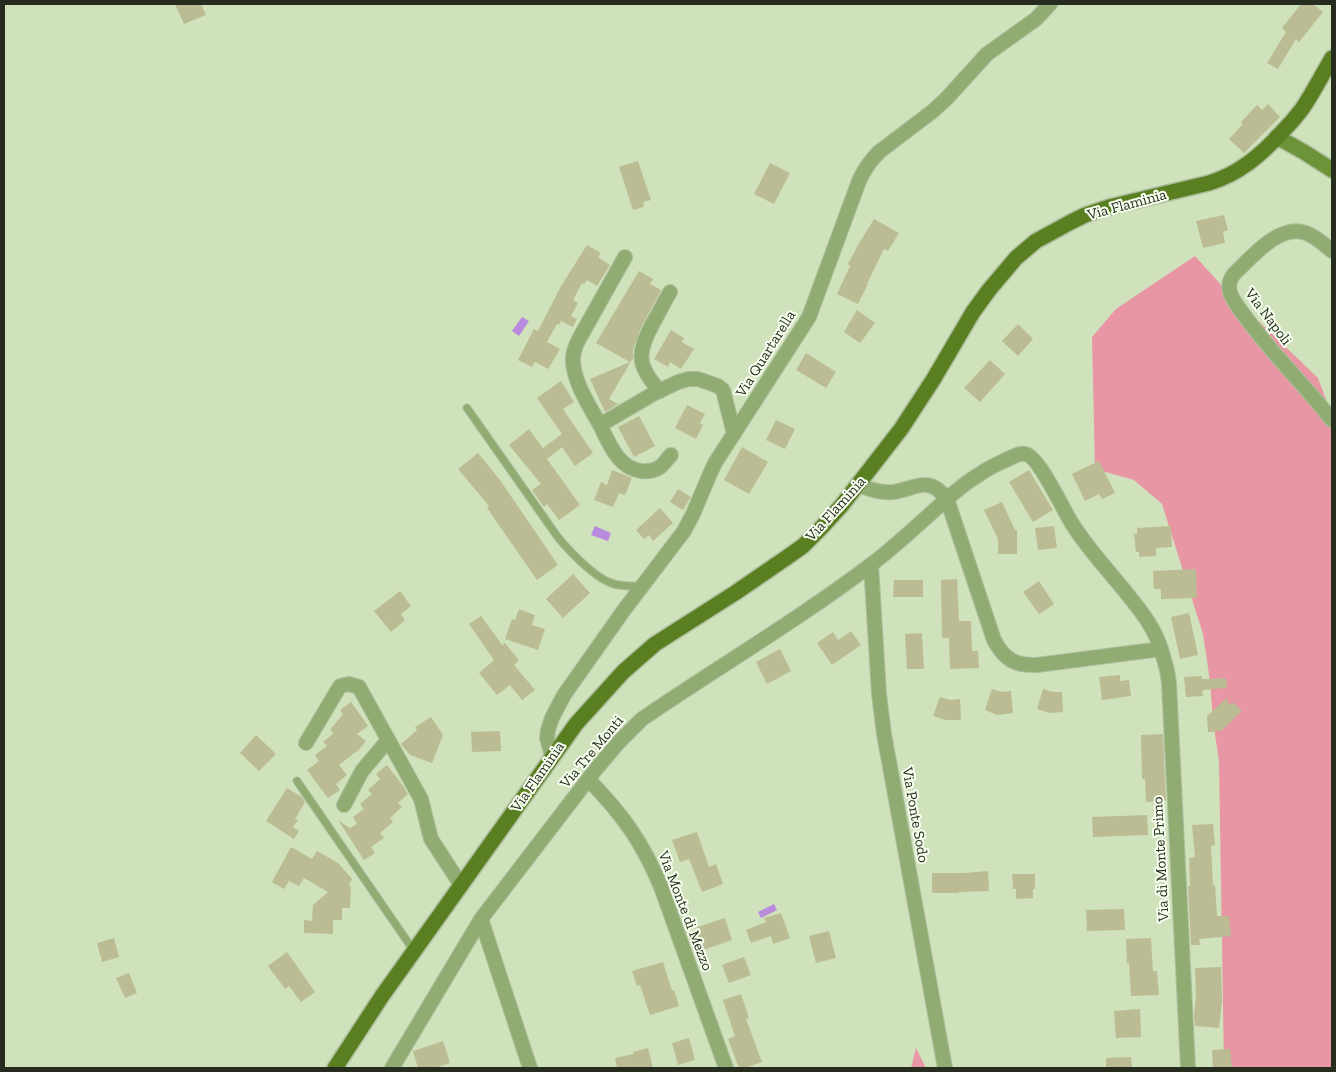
<!DOCTYPE html>
<html>
<head>
<meta charset="utf-8">
<style>
	body { margin:0 }
	#map { position:relative; width:1336px; height:1072px; overflow:hidden; background:#cfe2bc; font-family:"Zilla Slab",serif }
	canvas { display:block }
	.frame { position:absolute; inset:0; border:5px solid #262d1e; pointer-events:none }
</style>
</head>
<body>
<div id="map">
<canvas width="1336" height="1072"></canvas>
<div class="frame"></div>
</div>
<script>
const ctx = document.querySelector('canvas').getContext('2d');
ctx.lineJoin = 'round';
function fillPath(path, color) {
  ctx.fillStyle = color;
  ctx.fill(path, 'evenodd');
}
function stroke(path, color, width, dash) {
  ctx.strokeStyle = color;
  ctx.lineWidth = width;
  ctx.lineCap = dash ? 'butt' : 'round';
  ctx.setLineDash(dash || []);
  ctx.stroke(path);
}
function label(font, color, halo, rows, align = 'center') {
  ctx.font = font + ' "Zilla Slab",serif';
  ctx.lineWidth = 4;
  ctx.setLineDash([]);
  ctx.textBaseline = 'middle';
  ctx.strokeStyle = halo;
  ctx.fillStyle = color;
  for (const [text, x, y, turn = 0] of rows) {
    ctx.save();
    ctx.translate(x, y);
    ctx.rotate((+turn || 0) * Math.PI / 180);
    ctx.textAlign = isNaN(turn) ? turn : align;
    if (halo) ctx.strokeText(text, 0, 0);
    ctx.fillText(text, 0, 0);
    ctx.restore();
  }
}
fillPath(new Path2D(`
	M1195 256 1223 287 1318 378 1332 416V1068H1224L1219 761 1213 721 1210 681 1203 634 1162 504 1134 480 1095 469 1092 337 1116 309Z
	M916 1048 926 1068H911Z`), '#e896a4');
fillPath(new Path2D(`
	M522 317 529 321 519 336 512 331Z
	M595 526 611 533 608 541 591 535Z
	M774 904 777 910 761 918 758 912Z`), '#b98bdf');
fillPath(new Path2D(`
	M175 4H201L206 15 184 24Z
	M1301 4H1313L1323 12 1299 42 1296 39 1278 69 1267 63 1286 32 1282 28Z
	M1268 104 1280 117 1244 153 1229 139 1243 124 1241 122 1257 105 1262 110Z
	M638 161 651 200 643 202 644 207 633 210 619 167Z
	M770 163 790 173 774 204 754 194Z
	M1224 215 1228 230 1223 232 1225 243 1203 248 1196 221Z
	M874 219 899 233 888 251 884 249 867 284H868L858 304 837 294 850 266 848 264 858 245Z
	M587 245 601 253 598 257 610 265 597 286 587 280 584 284 582 283 573 300 578 303 571 316 577 319 573 327 561 321 559 325 557 324 547 342 560 349 548 369 535 362 532 367 518 360 534 329 538 331 561 286Z
	M639 271 653 279 650 284 661 290 640 330 633 349V358L609 399 618 404 605 412 590 379 630 362 596 343Z
	M857 310 875 323 860 343 844 332Z
	M1018 324 1033 339 1018 356 1002 341Z
	M671 330 684 338 682 342 694 349 681 369 670 362 668 367 654 359Z
	M806 353 836 372 826 388 796 370Z
	M990 360 1005 374 980 402 964 388Z
	M561 381 574 402 563 409 593 453 575 466 562 447 547 459 580 505 559 520 547 504 544 507 532 490 541 484 509 445 529 429 543 448 562 434 537 398Z
	M687 405 705 414 700 423 703 425 696 439 675 428Z
	M639 416 655 446 634 457 618 427Z
	M776 420 795 429 785 449 766 440Z
	M742 447 768 462 749 494 724 480Z
	M478 453 500 480 558 565 537 580 487 508 489 506 458 469Z
	M1099 461 1115 493 1102 499 1099 494 1085 501 1072 474Z
	M612 470 632 478 625 495 619 493 613 507 594 500 601 482 607 485Z
	M1029 470 1053 510 1033 522 1009 482Z
	M678 489 691 497 683 510 670 502Z
	M1002 502 1015 530H1017V554H998V539L984 510Z
	M660 508 673 523 653 541 649 535 644 539 636 530Z
	M1054 526 1057 548 1038 550 1035 528Z
	M1171 526 1172 547 1156 548V556L1139 557V552H1136L1134 534H1137V528Z
	M1196 569 1197 598 1161 599V589H1154L1153 571Z
	M573 574 590 593 563 618 546 599Z
	M957 579 959 621H971L972 651H978L979 668 950 669 949 638H942L941 580Z
	M894 580H923V597H893Z
	M1039 581 1054 604 1039 614 1023 592Z
	M400 591 411 606 401 614 405 620 391 632 374 611Z
	M519 609 535 615 532 625 545 629 538 650 505 639 512 619 515 620Z
	M1189 613 1198 655 1180 659 1171 617Z
	M481 616 503 646 504 642 519 660 514 665 535 690 522 700 510 685 497 695 479 673 494 660 469 624Z
	M851 631 861 645 832 665 817 643 833 632 838 640Z
	M922 633 924 669H907L905 634Z
	M780 649 791 671 767 684 756 662Z
	M1120 675V681L1129 680 1131 696 1102 700 1099 677Z
	M1202 676V679L1226 678 1227 688 1202 690 1203 696 1186 697 1184 677Z
	M992 689 1002 692 1011 691 1013 713 997 715 985 710Z
	M1043 689 1053 692H1062L1063 712 1049 713 1037 709Z
	M940 697 950 700 960 699 961 720H945L933 716Z
	M1227 698 1228 704 1234 703 1242 711 1221 731 1208 732 1207 716Z
	M351 702 368 726 357 734 366 741 357 752V751L339 765 347 775 336 784 340 790 328 798 307 770 319 761 315 755 327 746 323 742 334 733 330 730 343 714 340 710Z
	M431 717 443 735 432 763 410 755 401 744 417 730 415 727Z
	M500 731 501 751 472 752 471 732Z
	M1163 734 1166 801 1146 802 1145 779H1142L1141 735Z
	M256 735 276 754 259 771 240 753Z
	M387 765 404 787 408 794 398 803 402 807 390 818 393 822 380 833 384 838 371 847 375 853 364 860 338 820 351 829 350 828 357 824 353 817 364 809 360 804 372 794 368 790 380 779 376 774Z
	M287 788 302 797 305 802 295 819 298 820 293 827 299 831 294 839 266 821Z
	M1147 815 1148 835 1093 837 1092 817Z
	M1213 824 1215 845 1211 846 1213 885H1215L1217 916H1229L1231 936 1199 939 1200 945H1191L1188 886H1190L1189 858 1195 857 1192 825Z
	M697 832 709 867 716 864 723 884 702 892 689 859 680 862 672 840Z
	M291 847 312 859 317 851 338 863 352 879 349 885 351 887 350 908H342V920H333V934L304 933V920L312 921 313 905 328 892 304 878 299 886 289 881 284 889 272 882Z
	M988 871 989 891 959 892V893H932V873H965Z
	M1012 874H1035V889H1033V898L1016 899V889H1013Z
	M1124 909 1125 930 1087 931 1086 910Z
	M781 913 790 938 773 944 771 936 751 943 746 930 766 922 764 918Z
	M725 918 732 940 703 950 695 928Z
	M829 931 836 958 816 963 809 936Z
	M114 938 119 957 102 962 97 943Z
	M1151 938 1153 971H1157L1159 995 1131 996 1129 963H1127L1126 939Z
	M287 952 315 992 301 1002 289 986 285 989 268 966Z
	M744 957 751 975 729 983 722 965Z
	M663 962 672 991 674 990 679 1006 650 1015 640 985 637 986 632 971Z
	M1221 967 1222 1001 1219 1028 1195 1026 1194 1016 1196 996 1195 968Z
	M129 973 137 993 125 998 116 978Z
	M741 994 749 1018 746 1019 762 1062 745 1068H739L728 1039 735 1036 723 1000Z
	M1140 1009 1141 1037 1116 1038 1114 1011Z
	M689 1038 695 1060 678 1065 672 1043Z
	M443 1041 450 1063 435 1068H418L413 1051Z
	M648 1048 653 1068H617L615 1058 634 1054 633 1052Z
	M1230 1049 1232 1068H1213L1212 1050Z
	M1131 1057 1132 1068H1106V1058Z`), '#bbbc94');
const service = new Path2D(`
	M467 408 557 536C568 550 594 577 611 583 621 587 632 586 642 586
	M297 781 414 951`);
const minor = new Path2D(`
	M1332 251C1324 244 1316 237 1306 233 1279 223 1251 258 1234 274 1230 279 1228 285 1230 292 1232 300 1239 308 1244 315 1270 352 1304 384 1332 420
	M625 257 579 339C576 345 573 352 573 358 572 380 590 407 600 425L653 394 678 382 689 379H698L718 386 723 390 734 434
	M660 391C636 365 637 353 653 323 659 313 664 302 670 292
	M600 425C609 443 618 468 641 471 648 472 654 471 660 467 664 464 667 459 671 455
	M871 565 879 694 884 734 945 1068
	M1161 649C1155 630 1144 615 1132 600 1112 574 1088 550 1071 522 1063 509 1038 455 1025 454 1019 453 1015 456 1010 458 1000 463 989 467 980 474 968 481 957 490 947 499L994 640C1004 659 1015 666 1037 665L1161 649 1167 670 1169 683 1188 1068
	M306 743 340 686 349 684 359 687 421 799 431 839 461 885
	M552 756 547 738 548 730 552 718 564 695 624 610 684 531 693 514 709 476 715 463 809 317 859 181C864 170 870 161 879 152L933 111 947 98 987 54 1036 19 1050 4
	M588 779C622 814 642 841 661 887L726 1068
	M344 805 362 771 388 740
	M481 919 530 1068
	M392 1068 481 919 596 769 618 743 642 719C718 667 798 620 872 564 898 544 922 521 947 499 928 474 916 489 893 492 880 493 869 489 858 485`);
const secondary = new Path2D(`
	M1277 137 1304 152 1332 170`);
const primary = new Path2D(`
	M335 1068 382 996 576 724 623 672 655 644 735 593 786 558 803 546 822 527 842 505 901 429 933 380 973 312 989 290 1016 258 1036 241 1071 222 1085 215 1109 207 1209 183C1239 174 1261 155 1282 132 1289 125 1296 117 1302 109 1313 93 1322 75 1332 58`);
stroke(service, '#adbe9c', 9);
stroke(minor, '#adbe9c', 16);
stroke(secondary, '#adbe9c', 18);
stroke(primary, '#adbe9c', 18);
stroke(service, '#91ac73', 7);
stroke(minor, '#91ac73', 14);
stroke(secondary, '#6d9338', 15);
stroke(primary, '#597f21', 15);
label('15px', '#262d1e', '#f7ffef', [
	["Via Flaminia",1127,205,-15],
	["Via Napoli",1268,317,53],
	["Via Quartarella",766,354,-58],
	["Via Flaminia",836,509,-48],
	["Via Tre Monti",592,752,-50],
	["Via Flaminia",538,777,-55],
	["Via Ponte Sodo",915,815,80],
	["Via di Monte Primo",1161,859,-93],
	["Via Monte di Mezzo",685,911,69]
]);
</script>
</body>
</html>
